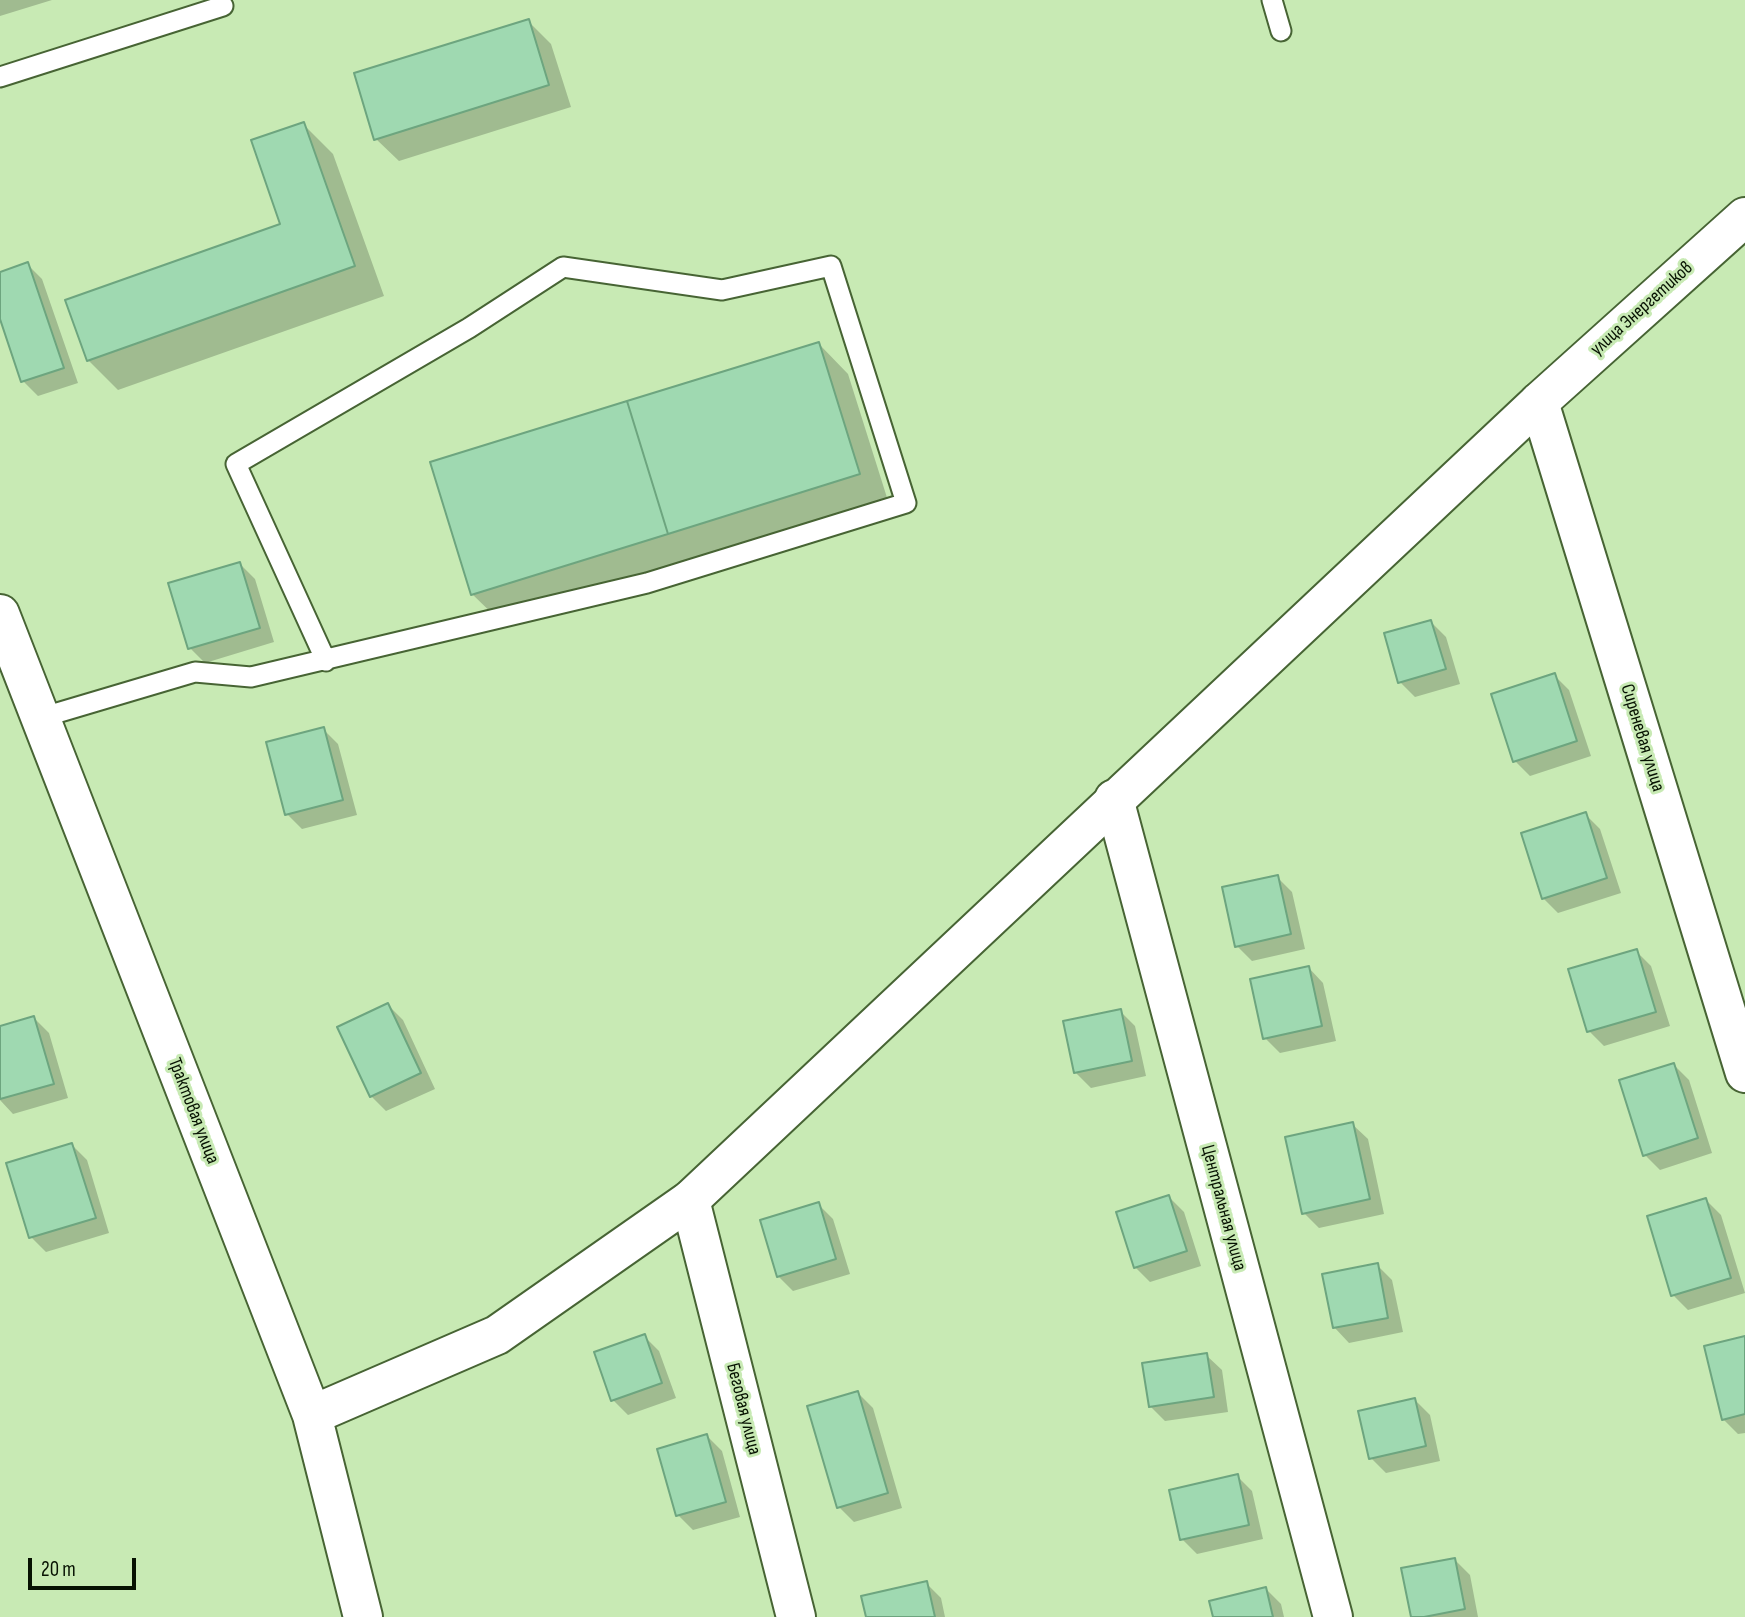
<!DOCTYPE html>
<html>
<head>
<meta charset="utf-8">
<style>
	body { margin:0 }
	#map { position:relative; width:1745px; height:1617px; overflow:hidden; background:#c8eab4; font-family:"Sofia Sans Condensed",sans-serif }
	canvas { display:block }
	.scale { position:absolute; left:28px; top:1558px; width:108px; height:32px; box-sizing:border-box; border:4px solid #071202; border-top:0; padding-left:9px; font-size:21px; line-height:24px; white-space:nowrap; color:#071202; -webkit-text-stroke:5px #c8eab4; paint-order:stroke }
</style>
</head>
<body>
<div id="map">
<canvas width="1745" height="1617"></canvas>
<div class="scale">20 m</div>
</div>
<script>
const ctx = document.querySelector('canvas').getContext('2d');
ctx.lineJoin = 'round';
function fillPath(path, color) {
  ctx.fillStyle = color;
  ctx.fill(path, 'evenodd');
}
function stroke(path, color, width, dash) {
  ctx.strokeStyle = color;
  ctx.lineWidth = width;
  ctx.lineCap = dash ? 'butt' : 'round';
  ctx.setLineDash(dash || []);
  ctx.stroke(path);
}
function label(font, color, halo, rows, align = 'center') {
  ctx.font = font + ' "Sofia Sans Condensed",sans-serif';
  ctx.lineWidth = 6;
  ctx.setLineDash([]);
  ctx.textBaseline = 'middle';
  ctx.strokeStyle = halo;
  ctx.fillStyle = color;
  for (const [text, x, y, turn = 0] of rows) {
    ctx.save();
    ctx.translate(x, y);
    ctx.rotate((+turn || 0) * Math.PI / 180);
    ctx.textAlign = isNaN(turn) ? turn : align;
    if (halo) ctx.strokeText(text, 0, 0);
    ctx.fillText(text, 0, 0);
    ctx.restore();
  }
}
fillPath(new Path2D(`
	M0 0H52L0 16Z
	M528 21 551 44 571 107 399 161 376 139Z
	M303 124 333 154 384 296 118 390 88 360 282 225Z
	M27 264 42 279 78 383 38 396 23 381 0 314V274Z
	M819 344 848 374 889 504 502 623 472 594Z
	M240 564 255 579 274 642 205 663 190 648Z
	M1431 622 1446 637 1460 684 1415 697 1400 682Z
	M1554 675 1569 690 1591 756 1530 776 1515 761Z
	M323 729 338 744 357 815 302 829 287 814Z
	M1585 814 1600 829 1621 893 1558 913 1543 898Z
	M1277 877 1292 892 1305 949 1252 961 1237 946Z
	M1636 951 1651 966 1670 1026 1604 1046 1589 1031Z
	M1308 967 1323 983 1336 1041 1280 1053 1265 1038Z
	M388 1005 403 1020 435 1089 386 1111 371 1096Z
	M1120 1011 1135 1026 1146 1076 1091 1088 1076 1073Z
	M34 1018 49 1033 68 1098 13 1114 0 1100V1028Z
	M1674 1065 1689 1080 1712 1153 1660 1170 1645 1155Z
	M1352 1124 1368 1139 1384 1214 1319 1228 1304 1213Z
	M72 1145 87 1160 109 1233 46 1252 31 1237Z
	M1169 1197 1184 1212 1201 1266 1150 1282 1135 1267Z
	M1706 1200 1721 1215 1745 1293 1688 1310 1673 1295Z
	M818 1204 833 1219 850 1274 793 1291 778 1276Z
	M1377 1265 1392 1280 1403 1332 1349 1343 1334 1327Z
	M644 1336 659 1351 676 1398 628 1415 613 1400 596 1353Z
	M1745 1337V1433L1738 1434 1723 1419Z
	M1206 1355 1222 1370 1228 1412 1165 1421 1150 1406Z
	M858 1393 873 1408 902 1508 854 1522 839 1507Z
	M1415 1400 1430 1415 1440 1461 1386 1473 1371 1458Z
	M707 1436 722 1451 740 1517 693 1530 678 1515Z
	M1237 1476 1252 1491 1263 1539 1197 1554 1182 1539Z
	M1455 1560 1470 1575 1478 1617H1412Z
	M926 1583 941 1598 945 1617H867Z
	M1266 1589 1281 1604 1284 1617H1215Z`), '#0003');
const building = new Path2D(`
	M529 19 549 85 374 140 354 73Z
	M304 122 355 266 87 361 65 300 280 224 251 140Z
	M28 262 64 368 21 382 0 319V272Z
	M819 342 860 474 668 534 627 401Z
	M627 401 668 534 471 595 430 462Z
	M240 562 260 628 188 649 168 583Z
	M1431 620 1446 669 1398 683 1384 633Z
	M1555 673 1577 741 1513 762 1491 694Z
	M324 727 343 800 285 815 266 742Z
	M1586 812 1607 878 1542 899 1521 833Z
	M1278 875 1291 934 1235 947 1222 887Z
	M1637 949 1656 1012 1587 1032 1568 969Z
	M1309 966 1322 1026 1263 1039 1250 979Z
	M388 1003 421 1073 370 1097 337 1027Z
	M1121 1009 1132 1061 1074 1073 1063 1021Z
	M34 1016 54 1084 0 1099V1026Z
	M1674 1063 1698 1138 1643 1156 1619 1080Z
	M1353 1122 1370 1199 1302 1214 1285 1137Z
	M72 1143 96 1218 29 1238 6 1163Z
	M1169 1195 1187 1251 1134 1268 1116 1212Z
	M1706 1198 1731 1278 1671 1296 1647 1216Z
	M819 1202 836 1259 777 1277 760 1220Z
	M1378 1263 1388 1318 1333 1328 1322 1274Z
	M645 1334 662 1383 611 1401 594 1352Z
	M1745 1336V1414L1722 1420 1704 1346Z
	M1207 1353 1214 1397 1149 1407 1142 1363Z
	M858 1391 888 1493 837 1508 807 1406Z
	M1415 1398 1426 1446 1369 1459 1358 1411Z
	M707 1434 726 1502 676 1516 657 1449Z
	M1238 1474 1249 1525 1180 1540 1169 1490Z
	M1455 1558 1465 1609 1424 1617H1411L1401 1568Z
	M927 1581 935 1617H866L861 1596Z
	M1266 1587 1273 1617H1213L1209 1601Z`);
fillPath(building, '#9fd9b1');
stroke(building, '#6da57f', 2);
const lane = new Path2D(`
	M1272 0 1281 31
	M0 77 223 6
	M40 718 195 672 251 677 647 583 906 503 831 266 722 290 563 267 469 328 236 464 326 661`);
const street = new Path2D(`
	M1539 402 1745 1073
	M1114 799 1333 1617
	M690 1200 796 1617`);
const secondary = new Path2D(`
	M0 614 312 1415 363 1617
	M312 1415 497 1335 690 1200 1539 402 1745 217`);
stroke(lane, '#476434', 23);
stroke(street, '#476434', 42);
stroke(secondary, '#476434', 42);
stroke(lane, '#fff', 19);
stroke(street, '#fff', 38);
stroke(secondary, '#fff', 38);
label('19px', '#071202', '#c8eab4', [
	["улица Энергетиков",1642,309,-42],
	["Сиреневая улица",1642,738,73],
	["Трактовая улица",193,1111,69],
	["Центральная улица",1223,1208,75],
	["Беговая улица",743,1409,76]
]);
</script>
</body>
</html>
